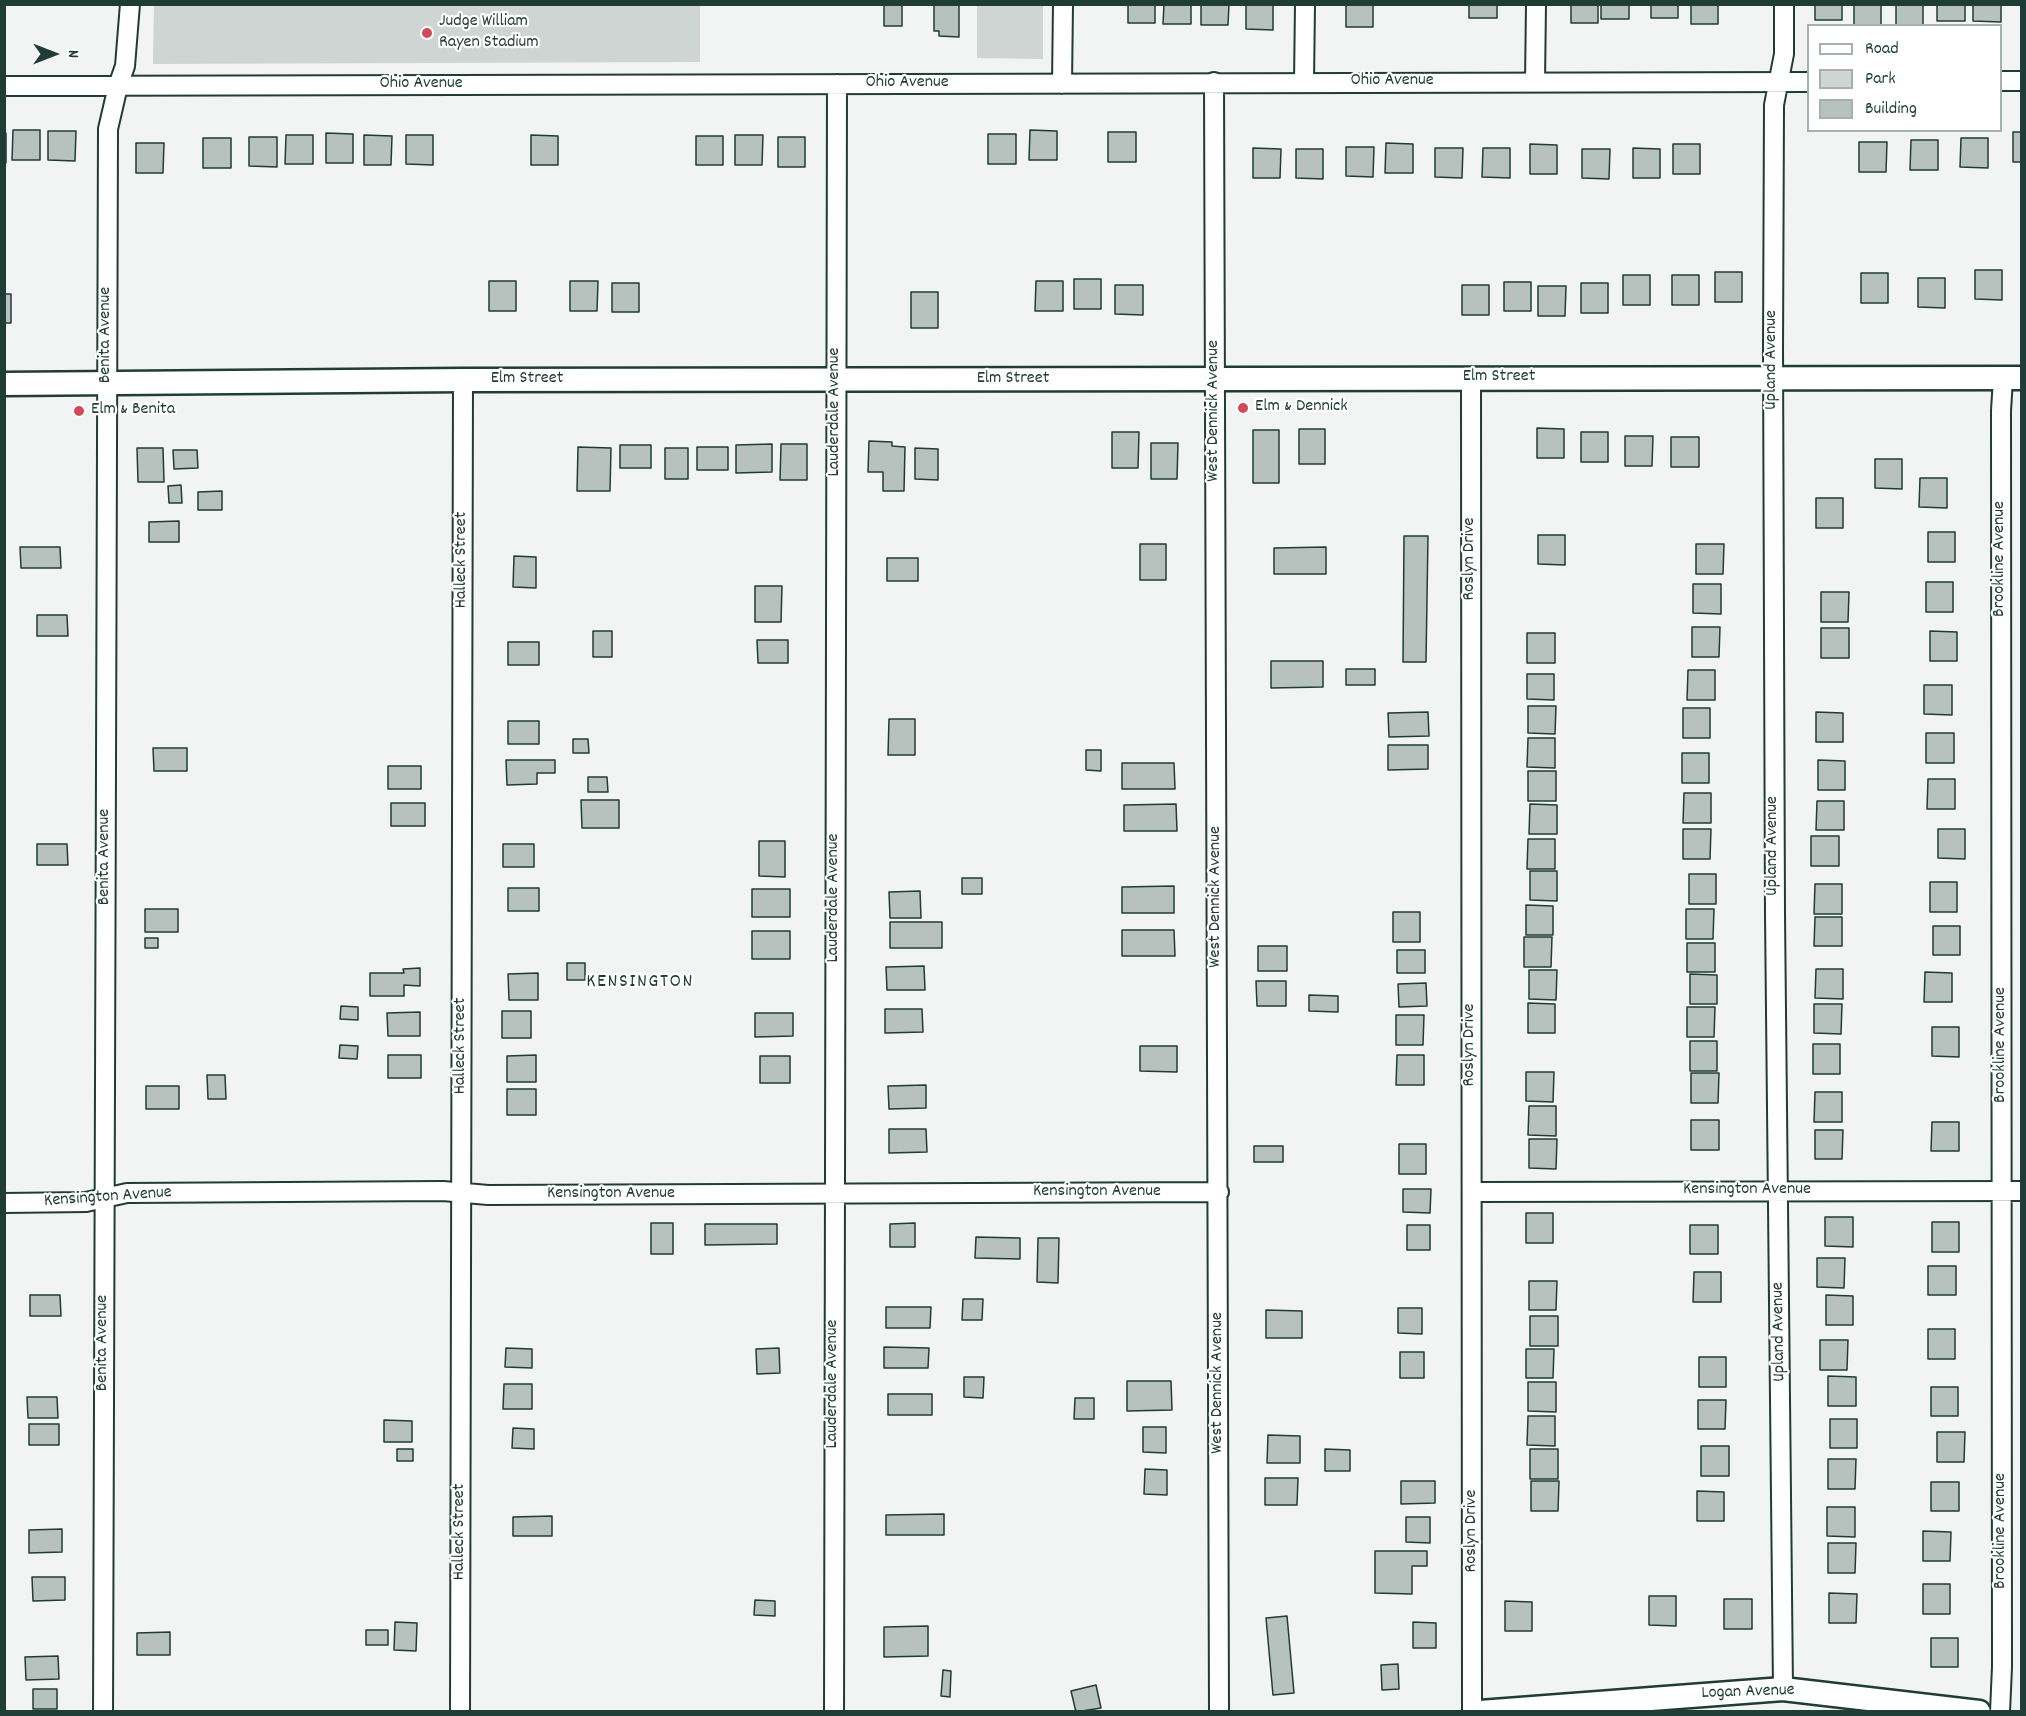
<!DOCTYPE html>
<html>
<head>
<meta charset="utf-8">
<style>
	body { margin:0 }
	#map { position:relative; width:2026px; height:1716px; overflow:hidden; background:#f2f3f3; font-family:Dekko,sans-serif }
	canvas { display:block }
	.frame { position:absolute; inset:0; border:6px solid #1f3d34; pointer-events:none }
	.legend { position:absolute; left:1807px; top:24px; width:195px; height:108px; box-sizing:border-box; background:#fff; border:2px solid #a5b1ae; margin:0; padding:8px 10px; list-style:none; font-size:18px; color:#1f3d34 }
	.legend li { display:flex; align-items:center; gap:12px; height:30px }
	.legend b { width:30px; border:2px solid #a5b1ae }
	.north { position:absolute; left:24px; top:24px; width:60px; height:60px; -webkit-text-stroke:4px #fff; paint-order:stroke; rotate:90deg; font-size:16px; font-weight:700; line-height:24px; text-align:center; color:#1f3d34 }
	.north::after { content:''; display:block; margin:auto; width:21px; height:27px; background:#1f3d34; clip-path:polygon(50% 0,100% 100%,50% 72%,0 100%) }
</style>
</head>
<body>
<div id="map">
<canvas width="2026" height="1716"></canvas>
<div class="frame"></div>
<ul class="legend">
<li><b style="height:8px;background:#fff"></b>Road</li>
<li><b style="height:16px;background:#ced5d3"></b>Park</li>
<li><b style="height:16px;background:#b7c1bd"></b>Building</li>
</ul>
<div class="north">N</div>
</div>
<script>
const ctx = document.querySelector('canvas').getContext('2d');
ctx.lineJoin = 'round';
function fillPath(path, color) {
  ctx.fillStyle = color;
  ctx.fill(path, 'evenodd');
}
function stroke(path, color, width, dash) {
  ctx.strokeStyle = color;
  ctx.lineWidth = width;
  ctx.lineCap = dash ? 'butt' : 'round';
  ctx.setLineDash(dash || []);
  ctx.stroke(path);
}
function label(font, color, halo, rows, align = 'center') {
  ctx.font = font + ' Dekko,sans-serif';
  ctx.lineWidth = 4.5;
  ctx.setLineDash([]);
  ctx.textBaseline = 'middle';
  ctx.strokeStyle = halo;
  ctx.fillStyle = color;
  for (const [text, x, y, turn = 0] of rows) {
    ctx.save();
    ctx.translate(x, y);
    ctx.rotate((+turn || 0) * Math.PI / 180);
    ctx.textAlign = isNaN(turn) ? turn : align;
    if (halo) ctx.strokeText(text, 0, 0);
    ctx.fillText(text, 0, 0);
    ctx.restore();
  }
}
fillPath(new Path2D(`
	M154 5H700V62L153 64Z
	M977 5H1043V59L977 58Z`), '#ced5d3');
const building = new Path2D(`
	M884 4 902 5V26H884Z
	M934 4H959V37L939 36V31H934Z
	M1128 4H1155V23H1128Z
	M1164 4H1191V24H1163Z
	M1201 4H1229L1228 25H1201Z
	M1246 4H1273V30L1246 29Z
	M1346 4H1373V27H1346Z
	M1469 4H1497V18H1469Z
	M1571 4H1598V23H1571Z
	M1601 4H1629V19H1601Z
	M1651 4H1678V18H1651Z
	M1691 4H1718V24H1691Z
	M1815 4H1842V20H1815Z
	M1854 4H1881V26H1854Z
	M1896 4H1923V25H1896Z
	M1937 4H1965V21H1937Z
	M1973 4H2001V22L1973 21Z
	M13 130H40V160H12Z
	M1030 130 1057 131V160H1029Z
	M48 131H76L75 161 48 160Z
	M1108 132H1136V162H1108Z
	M2013 132H2022V162H2013Z
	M4 133H6V163H4Z
	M326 133 353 134V163H326Z
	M988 134H1016V164H988Z
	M286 135H313V164H285Z
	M364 135 392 136 391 165H364Z
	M406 135H433V165L406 164Z
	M531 135 558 136V165H531Z
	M735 135H763L762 165H735Z
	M696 136H723V165H696Z
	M249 137H277V167L249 166Z
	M778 137H805V167H778Z
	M203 138H231V168H203Z
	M1961 138H1988V168L1960 167Z
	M1911 140H1938V170H1910Z
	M1859 142H1887L1886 172H1859Z
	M136 143H164L163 173H136Z
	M1386 143 1413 144V173H1385Z
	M1530 144 1557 145V174H1530Z
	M1673 144H1700V174H1673Z
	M1346 147H1374L1373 177 1346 176Z
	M1253 148 1281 149 1280 178H1253Z
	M1435 148H1463L1462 178 1435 177Z
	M1483 148H1510V178L1482 177Z
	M1633 148 1660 149V178H1633Z
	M1296 149H1323V179L1296 178Z
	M1582 149H1610L1609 179 1582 178Z
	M1975 270H2002V300L1975 299Z
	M1715 272H1742V302H1715Z
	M1861 273H1888V303H1861Z
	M1623 275H1650V305H1623Z
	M1672 275H1699V305H1672Z
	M1918 278H1945V308L1918 307Z
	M1074 279H1101V309H1074Z
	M489 281H516V311H489Z
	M570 281H598L597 311H570Z
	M1036 281H1063V311H1035Z
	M1504 282H1531V311H1504Z
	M612 283H639V312H612Z
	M1581 283H1608V313H1581Z
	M1115 285H1143V315L1115 314Z
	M1462 285H1489V315H1462Z
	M1538 286H1566L1565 316H1538Z
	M911 292H938V328H911Z
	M4 294H11V323H4Z
	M1537 428 1564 429V458H1537Z
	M1299 429H1325V464H1299Z
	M1253 430H1279V483H1253Z
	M1112 432H1139L1138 468H1112Z
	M1581 432H1608V462H1581Z
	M1625 436H1653L1652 466H1625Z
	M1671 437H1699V467H1671Z
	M869 441 892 442V446L905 447 904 491H883V472H868Z
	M1151 443H1178L1177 479H1151Z
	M772 444V472L736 473V445Z
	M781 444H807V480H780Z
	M620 445H651V468H620Z
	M578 447 611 448 610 491H577Z
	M697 447H728V470H697Z
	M137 448H163L164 482H138Z
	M665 448H688V479H665Z
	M915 448 938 449V480L915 479Z
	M173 450H197L198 468 174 469Z
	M1875 459H1902V489L1875 488Z
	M1920 478H1947V508L1919 507Z
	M181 485 182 503H169L168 486Z
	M222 491V510H198V492Z
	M1816 498H1843V528H1816Z
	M179 521V542H149V522Z
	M1928 532H1955V562H1928Z
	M1538 535H1565V565L1538 564Z
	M1404 536H1428L1426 662H1403Z
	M1140 544H1166V580H1140Z
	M1696 544H1724L1723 574H1696Z
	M20 547H60L61 568H21Z
	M1326 547V574H1274V548Z
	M514 556 536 557V588L513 587Z
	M887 558H918V581H887Z
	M1926 582H1953V612H1926Z
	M1693 584H1721V614L1693 613Z
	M755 586H782L781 622H755Z
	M1821 592H1849L1848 622H1821Z
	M37 615H67L68 636H37Z
	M1692 627H1720L1719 657H1692Z
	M1821 628H1849V658H1821Z
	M593 631H612V657H593Z
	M1930 631 1957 632V661H1930Z
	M1527 633H1555V663H1527Z
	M757 640H788V663H758Z
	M508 642H539V665H508Z
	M1271 661H1323V687L1271 688Z
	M1346 669H1375V685H1346Z
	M1688 670H1715V700H1687Z
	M1527 674H1554V700L1527 699Z
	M1924 685H1952V715L1924 714Z
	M1528 706H1556L1555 734 1528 733Z
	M1683 708H1710V738H1683Z
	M1428 712 1429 736 1389 737 1388 713Z
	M1816 712 1843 713V742H1816Z
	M889 719H915V755H888Z
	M508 721H539V744H508Z
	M1926 733H1954V763H1926Z
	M1528 738H1555V768L1527 767Z
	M573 739H588L589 753H573Z
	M1388 745H1428V769L1388 770Z
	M153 748H187V771H154Z
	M1086 750H1101V771L1086 770Z
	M1682 753H1709V783H1682Z
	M506 760H555V773H537V784L507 785Z
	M1818 760 1845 761V790H1818Z
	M1122 763H1174L1175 789H1122Z
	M388 766H421V789H388Z
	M1528 771H1556V801H1528Z
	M588 777H607L608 792H588Z
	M1928 779H1955V809H1927Z
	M1684 793H1711V823H1683Z
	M581 800H619V828H582Z
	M1817 801H1844V830H1816Z
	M391 803H425V826H391Z
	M1176 804 1177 831H1124V805Z
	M1530 804 1557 805V834H1529Z
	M1683 829H1711L1710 859H1683Z
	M1938 829H1965V859L1938 858Z
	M1811 836H1839V866H1811Z
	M1528 839H1555V869H1527Z
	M759 841H785V877L759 876Z
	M37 844H67L68 865H37Z
	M503 844H534V867H503Z
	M1530 871H1557V901L1530 900Z
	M1689 874H1716V904H1689Z
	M962 878H982V894H962Z
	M1930 882H1957V912H1930Z
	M1815 884H1842V914H1814Z
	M1174 886V913H1122V887Z
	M508 888H539V911H508Z
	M752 889H790V917H752Z
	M920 891 921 918H890L889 892Z
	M1526 905 1553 906V935H1526Z
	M145 909H178V932H145Z
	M1686 909H1714L1713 939H1686Z
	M1393 912H1420V942H1393Z
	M1815 917H1842V946H1814Z
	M890 922H942V948H890Z
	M1933 926H1960V955H1933Z
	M1122 930H1174L1175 956H1122Z
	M752 931H790V959H752Z
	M1524 937H1552L1551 967H1524Z
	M145 938H158V948H145Z
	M1687 943H1715V972H1687Z
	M1258 946H1287V971H1258Z
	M1397 950H1425V973H1397Z
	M567 963H585V980H567Z
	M924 966 925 990H887L886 967Z
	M420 968V986L404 985V996H370V973H404L403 969Z
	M1816 969H1843V999L1815 998Z
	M1529 970H1557L1556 1000 1529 999Z
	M1925 972 1952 973V1002H1924Z
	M538 973V1000H509L508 974Z
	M1690 974 1717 975V1004H1690Z
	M1256 981H1286V1006H1257Z
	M1426 983 1427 1006 1399 1007 1398 984Z
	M1309 995 1338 996V1012L1309 1011Z
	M1528 1003 1555 1004V1033H1528Z
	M1814 1004H1842L1841 1034 1814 1033Z
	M341 1006 358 1007V1020L340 1019Z
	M1687 1007H1715L1714 1037H1687Z
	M885 1009H922L923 1032 885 1033Z
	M502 1011H531V1038H502Z
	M420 1012V1036H388L387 1013Z
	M755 1013H793V1036L755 1037Z
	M1396 1015H1424L1423 1045H1396Z
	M1932 1027H1959V1057L1932 1056Z
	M1690 1041H1717V1071H1690Z
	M1813 1044H1840V1074H1813Z
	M340 1045 358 1046 357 1059 339 1058Z
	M1140 1046H1177V1072L1140 1071Z
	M388 1055H421V1078H388Z
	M536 1055V1082H507V1056Z
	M1397 1055H1424V1085H1396Z
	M760 1056H790V1083H760Z
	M1526 1072H1554L1553 1102 1526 1101Z
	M1691 1073H1719L1718 1103H1691Z
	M207 1075H225L226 1099H208Z
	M926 1085V1108L889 1109 888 1086Z
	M146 1086H179V1109H146Z
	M507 1089H536V1115H507Z
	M1815 1092H1842V1122H1814Z
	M1529 1106H1556V1136L1528 1135Z
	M1691 1120H1719V1150H1691Z
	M1932 1122H1959V1151H1931Z
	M889 1129H926L927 1152 889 1153Z
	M1815 1130H1843L1842 1159H1815Z
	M1529 1139H1557L1556 1169 1529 1168Z
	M1399 1144H1426V1174H1399Z
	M1254 1146H1283V1162H1254Z
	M1403 1189H1431L1430 1213 1403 1212Z
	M1526 1213H1553V1243H1526Z
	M1825 1217H1853V1247L1825 1246Z
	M1932 1222H1959V1252H1932Z
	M651 1223H673V1254H651Z
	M915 1223V1247H890V1224Z
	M705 1224H777V1244L705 1245Z
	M1407 1225H1430V1250H1407Z
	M1690 1225H1718V1254H1690Z
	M976 1237 1020 1238V1259L975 1258Z
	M1038 1238H1059L1058 1283 1037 1282Z
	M1817 1258H1845L1844 1288 1817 1287Z
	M1928 1266H1956V1295H1928Z
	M1694 1272H1721V1302H1693Z
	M1529 1281H1557L1556 1310H1529Z
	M30 1295H60L61 1316H30Z
	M1826 1295 1853 1296V1325H1826Z
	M963 1299H983L982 1320H962Z
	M886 1307H931L930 1328H886Z
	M1398 1308H1422V1334L1398 1333Z
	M1266 1310 1302 1311V1338H1266Z
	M1530 1316H1558V1346H1530Z
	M1928 1329H1955V1359H1928Z
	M1820 1340H1848L1847 1370H1820Z
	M884 1347 929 1348 928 1368H884Z
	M506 1348 532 1349V1368L505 1367Z
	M779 1348 780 1373 757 1374 756 1349Z
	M1526 1349H1554L1553 1378H1526Z
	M1400 1352H1424V1378H1400Z
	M1699 1357H1726V1387H1699Z
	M1828 1376 1856 1377V1406H1828Z
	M964 1377H984L983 1398 964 1397Z
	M1127 1381H1171L1172 1410 1127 1411Z
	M1528 1382H1556V1412L1528 1411Z
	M504 1384H532V1409H503Z
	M1931 1387H1958V1416H1931Z
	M888 1394H932V1415H888Z
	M27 1397H57L58 1418H28Z
	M1075 1398H1094V1419H1074Z
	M1698 1400H1726L1725 1429H1698Z
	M1528 1416H1555V1446L1527 1445Z
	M1830 1419H1857V1448H1830Z
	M384 1420 412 1421V1442H384Z
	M29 1424H59V1445H29Z
	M1143 1427H1166V1453L1143 1452Z
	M513 1428 534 1429V1449L512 1448Z
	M1937 1432H1965L1964 1462H1937Z
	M1268 1435 1300 1436V1463H1267Z
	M1701 1446H1729V1476H1701Z
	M397 1449H413V1461H397Z
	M1325 1449 1350 1450V1471H1325Z
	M1530 1449H1558V1479H1530Z
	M1828 1459H1856L1855 1489H1828Z
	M1145 1469 1167 1470V1495L1144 1494Z
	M1265 1478H1298L1297 1505H1265Z
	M1401 1481H1435V1503L1401 1504Z
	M1531 1481H1559L1558 1511H1531Z
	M1931 1482H1959V1511H1931Z
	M1697 1491 1724 1492V1521H1697Z
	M1827 1507H1855V1537L1827 1536Z
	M944 1514V1535H886V1515Z
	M552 1516V1536H513V1517Z
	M1406 1517H1430V1543L1406 1542Z
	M62 1529V1552L29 1553V1530Z
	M1923 1531 1951 1532 1950 1561H1923Z
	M1828 1543H1856L1855 1573H1828Z
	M1375 1551H1427V1566H1412V1594L1375 1593Z
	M32 1577H65V1600L33 1601Z
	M1923 1584H1950V1614H1923Z
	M1829 1593 1857 1594 1856 1623H1829Z
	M1649 1596H1676V1626L1649 1625Z
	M1724 1599H1752V1629H1724Z
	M755 1600 775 1601V1616L754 1615Z
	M1505 1601 1532 1602V1631H1505Z
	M1287 1616 1294 1693 1273 1695 1266 1618Z
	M395 1622 417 1623 416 1651 394 1650Z
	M1413 1622 1436 1623V1648H1413Z
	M928 1626V1656L884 1657V1627Z
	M366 1630H388V1645H366Z
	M170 1632V1655H137V1633Z
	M1931 1638H1958V1667H1931Z
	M58 1656 59 1679 26 1680 25 1657Z
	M1398 1664 1399 1689 1382 1690 1381 1665Z
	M943 1670 951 1671 950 1697 941 1696Z
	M1096 1685 1101 1708 1076 1712 1071 1691Z
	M33 1689H57V1709H33Z`);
fillPath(building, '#b7c1bd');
stroke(building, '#1f3d34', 1.5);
const minor = new Path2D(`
	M2000 81H2022
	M1214 82 1219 1712
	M1304 82 1305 4
	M1535 82 1536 4
	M1062 84 1063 4
	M4 86 1808 82
	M1471 378 1472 1712
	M1472 1192 2022 1191
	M4 1203 86 1202 127 1193 443 1191 488 1195 1219 1192
	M1783 1689 1775 914 1773 350 1774 105 1784 54V4
	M103 1712 108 129 118 86 125 66 130 4
	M460 1712 463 380
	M834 1712 837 84
	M2000 1712 2002 1667 2001 411 2003 378`);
const tertiary = new Path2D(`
	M4 384 463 380 2022 378
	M1480 1712 1783 1689 1979 1712`);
stroke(minor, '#1f3d34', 22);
stroke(tertiary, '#1f3d34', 27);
stroke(minor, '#fff', 18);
stroke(tertiary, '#fff', 22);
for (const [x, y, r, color] of [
	[427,33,6,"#d1495b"],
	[1243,408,6,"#d1495b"],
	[79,411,6,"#d1495b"]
]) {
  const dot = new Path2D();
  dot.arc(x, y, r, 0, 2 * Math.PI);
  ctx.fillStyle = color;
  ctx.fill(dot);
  stroke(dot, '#fff', 2);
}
label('18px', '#1f3d34', '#fff', [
	["Judge William",439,23],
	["Rayen Stadium",439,44],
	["Elm & Dennick",1255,408],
	["Elm & Benita",91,411]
], 'left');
label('18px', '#1f3d34', '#fff', [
	["Ohio Avenue",1392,82],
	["Ohio Avenue",907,84],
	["Ohio Avenue",421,85],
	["Benita Avenue",107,335,-90],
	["Upland Avenue",1773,360,-90],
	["Elm Street",1499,378],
	["Elm Street",527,380],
	["Elm Street",1013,380],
	["West Dennick Avenue",1215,411,-90],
	["Lauderdale Avenue",836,412,-90],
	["Roslyn Drive",1471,559,-90],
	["Brookline Avenue",2001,559,-90],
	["Halleck Street",463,560,-90],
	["Upland Avenue",1774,846,-90],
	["Benita Avenue",106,857,-90],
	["West Dennick Avenue",1217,897,-90],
	["Lauderdale Avenue",835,898,-90],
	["Roslyn Drive",1471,1045,-90],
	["Brookline Avenue",2002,1045,-90],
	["Halleck Street",462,1046,-90],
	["Kensington Avenue",1747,1191],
	["Kensington Avenue",1097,1193],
	["Kensington Avenue",611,1195],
	["Kensington Avenue",108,1198,-4],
	["Upland Avenue",1780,1332,-91],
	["Benita Avenue",104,1343,-90],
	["West Dennick Avenue",1219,1383,-90],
	["Lauderdale Avenue",834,1384,-90],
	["Roslyn Drive",1473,1531,-90],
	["Brookline Avenue",2002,1531,-90],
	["Halleck Street",461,1532,-90],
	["Logan Avenue",1748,1693,-2]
]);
ctx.letterSpacing = '1.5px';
label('20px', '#1f3d34', '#fff', [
	["KENSINGTON",640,983]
]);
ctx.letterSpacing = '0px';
</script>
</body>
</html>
